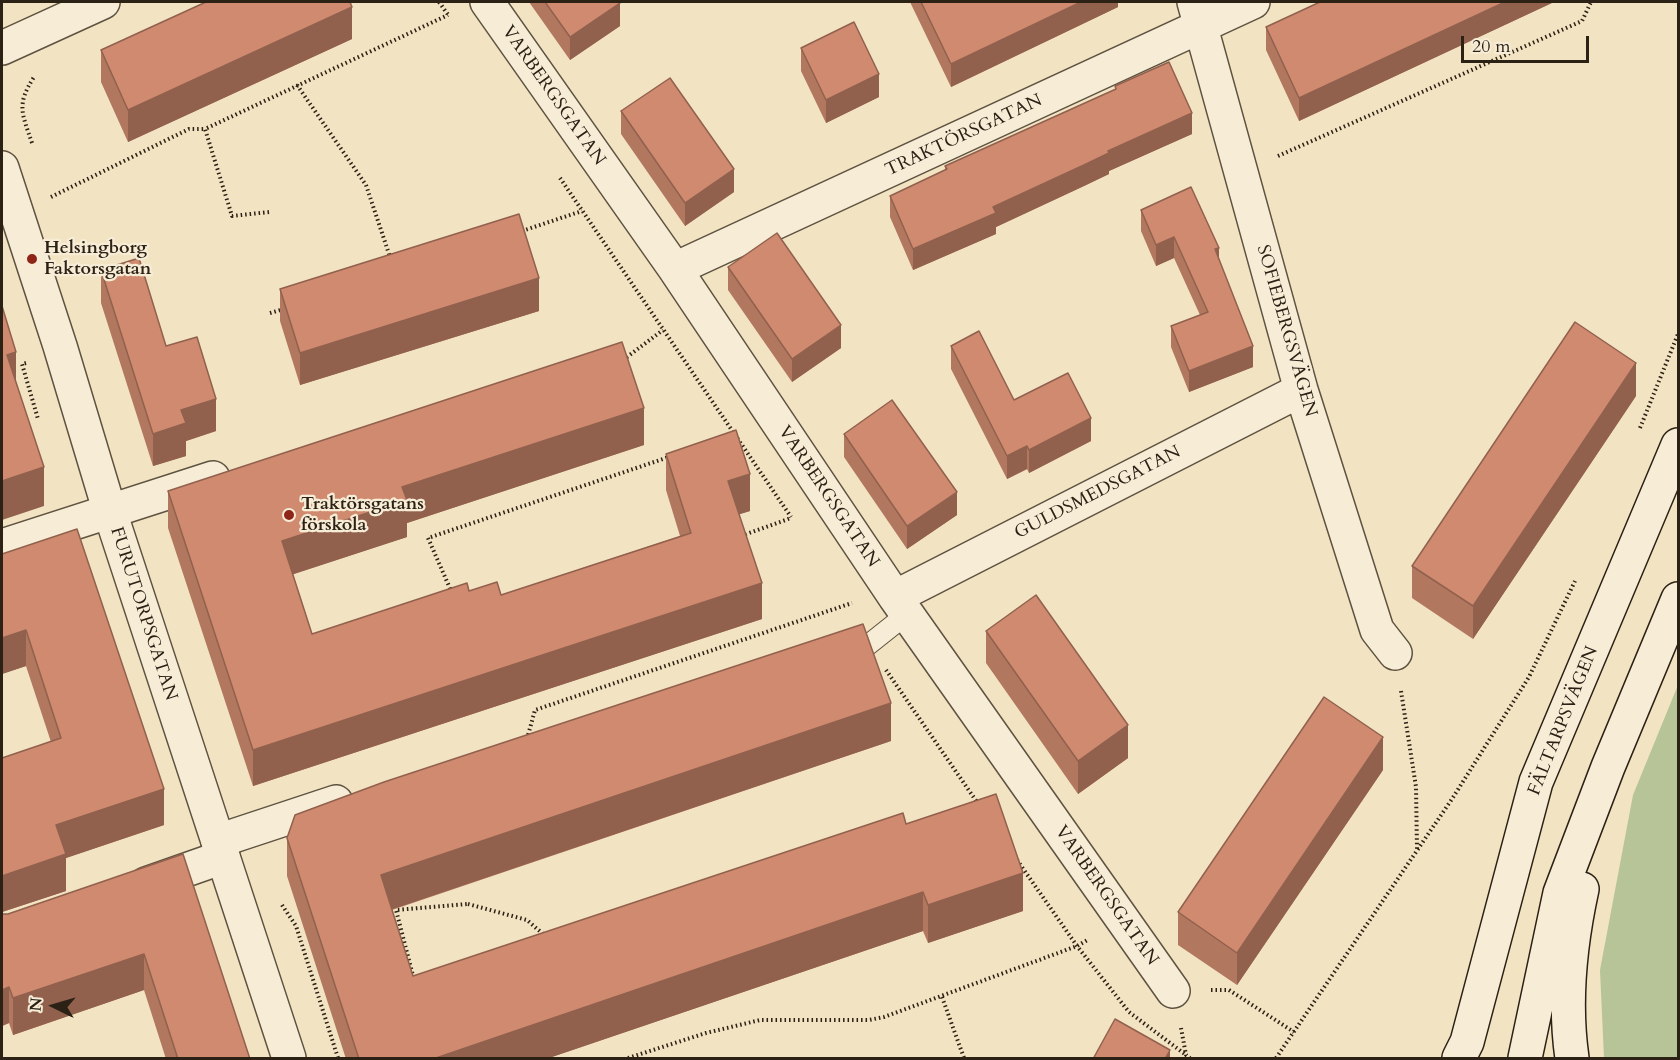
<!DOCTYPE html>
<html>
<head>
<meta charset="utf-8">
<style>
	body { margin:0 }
	#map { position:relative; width:1680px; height:1060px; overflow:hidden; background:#f2e3c2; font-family:Cardo,serif }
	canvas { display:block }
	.frame { position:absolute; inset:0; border:3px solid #2c2115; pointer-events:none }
	.north { position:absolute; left:24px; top:976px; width:60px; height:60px; -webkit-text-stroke:4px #f7edd7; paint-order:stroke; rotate:275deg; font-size:16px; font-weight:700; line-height:24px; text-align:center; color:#2c2115 }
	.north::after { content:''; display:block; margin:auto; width:21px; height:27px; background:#2c2115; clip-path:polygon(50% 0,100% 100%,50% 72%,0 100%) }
	.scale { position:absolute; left:1461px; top:36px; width:128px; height:27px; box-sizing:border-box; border:3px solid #2c2115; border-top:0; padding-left:8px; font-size:18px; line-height:21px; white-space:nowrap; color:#2c2115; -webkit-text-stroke:4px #f7edd7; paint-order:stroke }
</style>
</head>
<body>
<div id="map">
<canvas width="1680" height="1060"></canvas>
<div class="frame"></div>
<div class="north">N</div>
<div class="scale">20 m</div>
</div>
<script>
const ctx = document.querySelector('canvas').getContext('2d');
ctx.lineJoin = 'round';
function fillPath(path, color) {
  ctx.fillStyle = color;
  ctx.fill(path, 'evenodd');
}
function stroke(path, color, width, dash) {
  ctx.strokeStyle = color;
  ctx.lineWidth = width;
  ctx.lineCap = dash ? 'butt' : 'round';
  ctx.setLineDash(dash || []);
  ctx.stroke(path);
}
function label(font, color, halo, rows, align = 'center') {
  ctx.font = font + ' Cardo,serif';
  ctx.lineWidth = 4.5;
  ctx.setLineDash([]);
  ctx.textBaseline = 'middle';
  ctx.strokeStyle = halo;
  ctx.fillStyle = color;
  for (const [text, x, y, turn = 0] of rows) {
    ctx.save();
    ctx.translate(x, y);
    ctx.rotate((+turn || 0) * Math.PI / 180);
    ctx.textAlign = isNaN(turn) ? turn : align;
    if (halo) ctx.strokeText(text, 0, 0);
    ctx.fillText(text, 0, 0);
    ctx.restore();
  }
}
fillPath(new Path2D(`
	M1678 685V1058H1604L1600 970 1633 795Z`), '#b6c497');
const service = new Path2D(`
	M845 653 868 645 907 614`);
const minor = new Path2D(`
	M487 2 675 269 895 597 1173 991
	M1194 2 1301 390 1377 630 1395 653
	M2 48 103 2
	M675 269 1253 2
	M2 546 213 478
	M895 597 1301 390
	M218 841 336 802
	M146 884 223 857`);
const tertiary = new Path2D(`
	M2 168 60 346 109 509 289 1058`);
const secondary = new Path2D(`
	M1459 1058 1467 1042 1536 782 1678 445
	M1525 1058 1560 893 1608 767 1678 599
	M1572 1058C1564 1003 1570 944 1582 889`);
stroke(service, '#5e5240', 22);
stroke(minor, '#5e5240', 36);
stroke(tertiary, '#5e5240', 36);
stroke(secondary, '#2c2115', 36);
stroke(new Path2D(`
	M439 2 449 16
	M297 85 366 185 390 257
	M32 143C22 113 16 105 34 77
	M1278 156 1582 21 1591 2
	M560 178 791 517
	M51 197 189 129H205
	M269 212 232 216 205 129 448 15
	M522 231 582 211
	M270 313 284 309
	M623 360 663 330
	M26 363 22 364 38 419
	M1640 428 1678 334
	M741 536 791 518
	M452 593 428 538 669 457
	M886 670 979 805
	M1401 691 1416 787 1417 850
	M527 739 535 710 852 603
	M1017 860 1077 946 1129 1012 1186 1055
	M468 904 527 920 559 948 419 999 396 910Z
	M282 905 296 926 338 1058
	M1211 990H1229L1294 1032
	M942 997 964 1058
	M1181 1028 1186 1055 1190 1058
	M628 1058 706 1033 760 1020H869L884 1017 1077 946 1089 939
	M1276 1058 1452 799 1529 677 1575 581`), '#2c2115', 4, [1.5, 3]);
stroke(service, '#f7edd7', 20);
stroke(minor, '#f7edd7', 33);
stroke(tertiary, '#f7edd7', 33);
stroke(secondary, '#f7edd7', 33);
fillPath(new Path2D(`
	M529 2H618L620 26 570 60Z
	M910 2H1118V7L951 87Z
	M1320 2H1554L1299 121 1266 50V27Z
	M352 39 128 142 101 82V50Z
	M801 48 879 97 826 123 801 71Z
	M1115 86 1192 134 1109 171V174L1084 186 996 227V234L913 270 890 217V196L945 170V166L1115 90Z
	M621 111 734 192 685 226 621 134Z
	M1141 210 1219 259 1253 367 1189 392 1171 347V326L1200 315 1174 258 1156 266 1141 231Z
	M728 267 841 348 792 382 728 290Z
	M101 270 166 346 216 431 186 441V456L153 466 101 303Z
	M280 289 539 311 300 385 280 321Z
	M951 346 1014 400 1091 441 1029 473 1027 469 1007 479 951 369Z
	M1636 396 1473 639 1412 598V566Z
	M844 434 957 515 907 549 844 457Z
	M644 445 407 523V537L293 574 312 634 469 591 501 595 680 536 666 490V454L750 511 739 514 762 619 253 786 168 528V491Z
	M2 554 164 825 66 858V891L2 912V758L51 742 26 666 2 674Z
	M986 631 1128 758 1078 794 986 663Z
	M891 741 392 910 413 976 906 824 1023 911 928 943 923 931 546 1059H346L287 876V838Z
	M1383 770 1237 985 1178 945V912Z
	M183 854 250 1059H166L144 990 13 1035 9 1023 2 1026V914H8Z`), '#b2775f');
fillPath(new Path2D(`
	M1081 2H1118V7L951 87V64Z
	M1505 2H1554L1299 121V98Z
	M620 3V26L570 60V37Z
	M352 7V39L128 142V110Z
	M879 74V97L826 123V100Z
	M1192 113V134L1109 171V174L1084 186 996 227V234L913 270V249L993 207 1108 151Z
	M734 169V192L685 226V203Z
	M1174 237V258L1156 266V245Z
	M1219 248V269L1215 249Z
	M539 278V311L300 385V353Z
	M841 325V348L792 382V359Z
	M1253 346V367L1189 392V371Z
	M16 352V390L7 355Z
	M1636 363V396L1473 639V606Z
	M216 399V431L186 441V456L153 466V434L181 410Z
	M644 408V445L407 523V537L282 578V541L402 487Z
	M1091 418V441L1029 473V450Z
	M1027 446V469L1007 479V456Z
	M44 467V506L2 520V481Z
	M750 474V511L728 518V481Z
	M957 492V515L907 549V526Z
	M762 583V619L253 786V750Z
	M26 630V666L2 674V638Z
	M891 703V741L381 913V875Z
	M1128 725V758L1078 794V761Z
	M1383 737V770L1237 985V953Z
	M164 789V825L66 858V891L2 912V876L56 825Z
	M1023 873V911L928 943V905Z
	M923 892V931L546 1059H433Z
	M144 954V990L13 1035V998Z
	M9 987V1023L2 1026V990Z
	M1170 1050V1059H1165Z`), '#91614e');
const building = new Path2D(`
	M206 2H350L352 7 128 110 101 50Z
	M545 2H618L620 3 570 37Z
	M921 2H1081L951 64Z
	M1320 2H1505L1299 98 1266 27Z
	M854 22 879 74 826 100 801 48Z
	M1169 62 1192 113 1108 151 1109 153 1084 165 993 207 996 213 913 249 890 196 947 169 945 166 1116 89 1115 86Z
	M670 78 734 169 685 203 621 111Z
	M1191 187 1219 248 1215 249 1253 346 1189 371 1171 326 1208 312 1174 237 1156 245 1141 210Z
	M519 214 539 278 300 353 280 289Z
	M777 233 841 325 792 359 728 267Z
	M139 258 166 346 197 337 216 399 181 410 186 423 153 434 101 270Z
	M2 306 16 352 7 355 44 467 2 481Z
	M1575 322 1636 363 1473 606 1412 566Z
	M979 331 1014 400 1068 373 1091 418 1029 450 1027 446 1007 456 951 346Z
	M622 342 644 408 402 487 407 500 282 541 312 634 467 583 469 591 497 582 501 595 691 533 666 454 736 430 750 474 728 481 762 583 253 750 168 491Z
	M892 400 957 492 907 526 844 434Z
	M77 529 164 789 56 825 66 854 2 876V758L61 738 26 630 2 638V554Z
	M1036 595 1128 725 1078 761 986 631Z
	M863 624 891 703 381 875 413 976 903 813 906 824 996 794 1023 873 928 905 923 892 433 1059H359L287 838 295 815 384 782Z
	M1324 697 1383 737 1237 953 1178 912Z
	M183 854 250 1059H178L144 954 13 998 9 987 2 990V914H8Z
	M1115 1019 1170 1050 1165 1059H1093Z`);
fillPath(building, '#cf8a6f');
stroke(building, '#91614e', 1.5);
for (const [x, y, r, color] of [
	[32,259,6,"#8f2418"],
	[289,515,6,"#8f2418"]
]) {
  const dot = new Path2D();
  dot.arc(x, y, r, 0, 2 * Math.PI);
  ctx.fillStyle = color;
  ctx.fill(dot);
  stroke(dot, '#f7edd7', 2);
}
label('18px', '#2c2115', '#f7edd7', [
	["VARBERGSGATAN",553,96,55],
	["TRAKTÖRSGATAN",964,136,-25],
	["SOFIEBERGSVÄGEN",1286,331,74],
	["GULDSMEDSGATAN",1098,493,-27],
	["VARBERGSGATAN",828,497,56],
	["FURUTORPSGATAN",143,614,72],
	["FÄLTARPSVÄGEN",1564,721,-68],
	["VARBERGSGATAN",1106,896,55]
]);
label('bold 18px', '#2c2115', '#f7edd7', [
	["Helsingborg",44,249],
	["Faktorsgatan",44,270],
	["Traktörsgatans",301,505],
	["förskola",301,526]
], 'left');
</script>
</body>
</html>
